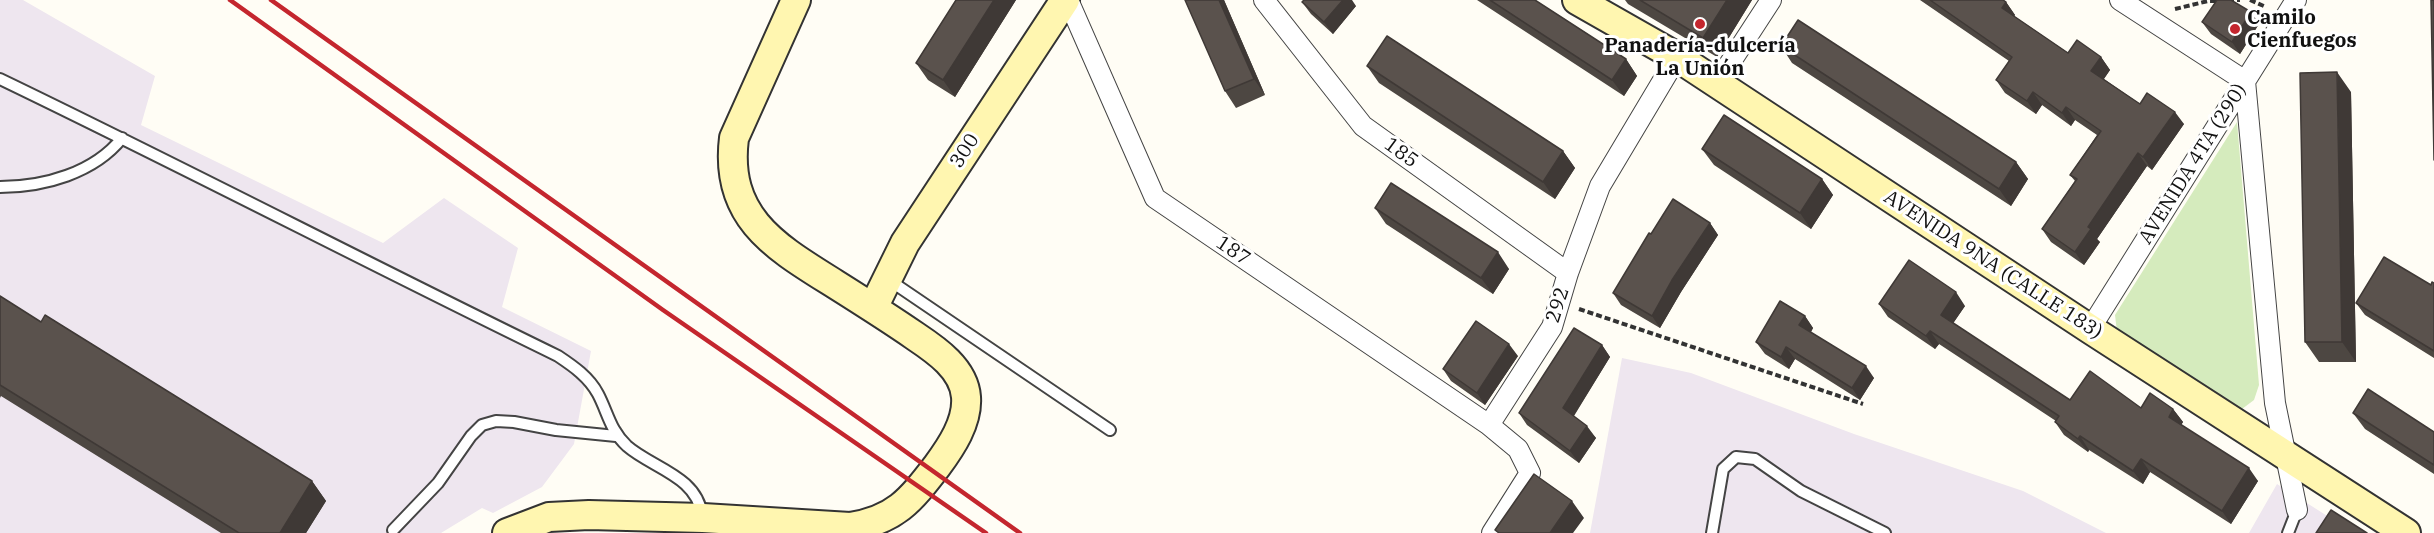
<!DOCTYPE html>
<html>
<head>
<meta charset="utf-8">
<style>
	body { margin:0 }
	canvas { display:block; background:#fffdf5 }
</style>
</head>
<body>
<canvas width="2434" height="533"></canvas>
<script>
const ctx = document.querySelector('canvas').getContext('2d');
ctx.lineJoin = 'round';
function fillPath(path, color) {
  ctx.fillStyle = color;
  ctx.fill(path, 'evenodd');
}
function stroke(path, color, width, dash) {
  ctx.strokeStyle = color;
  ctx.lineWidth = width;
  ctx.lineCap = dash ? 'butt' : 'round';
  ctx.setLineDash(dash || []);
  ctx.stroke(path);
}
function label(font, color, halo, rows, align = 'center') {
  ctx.font = font + ' "IBM Plex Serif",serif';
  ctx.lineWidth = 6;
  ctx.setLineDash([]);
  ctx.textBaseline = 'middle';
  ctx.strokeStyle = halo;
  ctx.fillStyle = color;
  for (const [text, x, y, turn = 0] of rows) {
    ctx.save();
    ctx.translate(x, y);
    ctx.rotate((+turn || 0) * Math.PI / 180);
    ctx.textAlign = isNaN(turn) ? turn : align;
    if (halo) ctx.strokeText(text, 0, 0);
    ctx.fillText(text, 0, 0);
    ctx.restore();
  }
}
fillPath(new Path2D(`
	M0 0H23L155 76 141 125 383 243 444 198 518 248 502 307 591 351 574 444 542 487 493 513 482 508 441 533H0Z
	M1622 358 1691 373 1854 434 2023 491 2106 533H1590Z
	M2277 484 2354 533H2249Z`), '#eee6ef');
fillPath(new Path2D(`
	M2237 122 2259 385 2254 400 2242 409 2230 408 2117 332 2115 315Z`), '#d5ebbd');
const lane = new Path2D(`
	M0 79C187 169 371 265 558 356 573 366 589 377 598 394 608 413 610 430 627 446 652 468 697 476 702 515
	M0 187C44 187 94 173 122 138
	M889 280 1110 430
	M393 530 438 483 471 436 482 425 496 421 514 422 556 430 616 436
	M1712 533 1723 469 1736 457 1755 459 1801 491 1885 533
	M2288 533 2297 510`);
const street = new Path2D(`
	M1068 0 1155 198 1489 425 1518 449 1530 473 1492 533
	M1264 0 1363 126 1568 273
	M2120 0 2245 81 2275 403 2297 510
	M1717 83 1771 0
	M2090 329 2296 0
	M1489 425 1552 327 1568 273 1600 186 1677 57`);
const secondary = new Path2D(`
	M1577 0 1677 57 2090 329 2406 533
	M873 308 905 243 1065 0
	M507 533 549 517 589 515 703 518 850 527C895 520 910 501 937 466 951 447 968 422 966 397 964 369 936 350 915 336 889 318 862 301 835 284 776 247 724 218 734 138L796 0`);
stroke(lane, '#444', 14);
stroke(street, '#444', 22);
stroke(secondary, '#333', 32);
stroke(new Path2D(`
	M2228 0H2240
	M2250 0 2266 7
	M2175 9 2208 1H2221
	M1579 309 1863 404`), '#333', 4, [6, 3]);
stroke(lane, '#fff', 10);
stroke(street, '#fff', 20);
stroke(secondary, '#fff6b0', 28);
stroke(new Path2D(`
	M230 0 663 310 986 533
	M271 0 1020 533`), '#c4262e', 4.5);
fillPath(new Path2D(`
	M956 0H1016L955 97 928 80 916 63Z
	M1224 0 1265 95 1236 108 1225 91Z
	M1477 0H1535L1626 59 1637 76 1624 96Z
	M1625 0H1752L1717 57 1628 4Z
	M1920 0H2003L2006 2 2015 15 2014 16 2068 53 2101 57 2110 70 2104 79 2140 104 2184 124 2152 170 2147 166 2097 239 2100 242 2084 265 2051 242 2042 229 2075 181 2070 175 2097 135 2075 120 2071 126 2042 105 2036 114 2005 93 1996 80 2009 61Z
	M1302 2 1356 6 1333 34 1311 14Z
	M2251 12 2259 24 2240 54 2211 34 2202 22Z
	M1781 46 2016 162 2028 179 2011 206 1792 63Z
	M1367 66 1563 151 1575 168 1555 199 1379 83Z
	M2351 92 2356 362H2319L2305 342Z
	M1702 149 1822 179 1833 195 1811 229 1714 165Z
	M1375 208 1509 269 1493 294 1386 224Z
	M1710 223 1718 235 1681 292 1660 328 1621 305 1613 293 1651 234Z
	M2434 283V358L2365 315 2356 303 2431 285Z
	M0 296 41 322 312 481 326 501 306 533H221L1 396 0 398Z
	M1879 304 1965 306 1953 323 2070 400 2141 408 2173 409 2183 422 2181 425 2258 481 2231 524 2150 472 2143 484 2089 450 2088 452 2064 435 2055 422 2056 421 1939 344 1935 349 1888 317Z
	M1805 316 1813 328 1811 332 1874 378 1860 400 1795 359 1789 369 1765 354 1756 342Z
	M1602 345 1610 357 1574 416 1596 438 1579 463 1527 425 1519 413Z
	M1518 356 1485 405 1451 381 1443 369Z
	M2353 413 2434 432V474L2365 429Z`), '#4d4742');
fillPath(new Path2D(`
	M994 0H1016L955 97 943 80Z
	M1219 0H1224L1265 95 1254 79Z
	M1343 0H1352L1356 6 1333 34 1324 22Z
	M1727 0H1752L1717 57 1703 38Z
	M2006 2 2015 15 2011 21 2002 8Z
	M2251 12 2259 24 2240 54 2232 42Z
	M2101 57 2110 70 2100 84 2091 71Z
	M1626 59 1637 76 1624 96 1612 80Z
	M2337 72 2351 92 2356 362 2342 342Z
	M2033 92 2042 105 2036 114 2027 101Z
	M2066 107 2075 120 2071 126 2062 113Z
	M2175 112 2184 124 2152 170 2143 157Z
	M1563 151 1575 168 1555 199 1543 182Z
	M2138 153 2147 166 2097 239 2100 242 2084 265 2075 252 2088 227Z
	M2016 162 2028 179 2011 206 1999 189Z
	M1822 179 1833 195 1811 229 1800 213Z
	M1710 223 1718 235 1681 292 1660 328 1652 316 1672 280Z
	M1498 252 1509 269 1493 294 1481 278Z
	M1956 292 1965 306 1950 328 1941 315Z
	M1805 316 1813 328 1808 337 1799 325Z
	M1930 331 1939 344 1935 349 1926 336Z
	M1509 344 1518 356 1485 405 1477 393Z
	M1602 345 1610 357 1571 420 1563 408Z
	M1786 347 1795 359 1789 369 1781 357Z
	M1866 366 1874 378 1860 400 1852 388Z
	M2173 409 2183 422 2178 430 2169 417Z
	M1587 426 1596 438 1579 463 1570 451Z
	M2080 436 2089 450 2088 452 2078 439Z
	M2141 459 2150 472 2143 484 2133 471Z
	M2249 468 2258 481 2231 524 2222 511Z
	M312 481 326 501 306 533H280Z
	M1572 501 1584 518 1573 533H1550Z`), '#3f3936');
const building = new Path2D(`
	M956 0H994L943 80 916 63Z
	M1185 0H1219L1254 79 1225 91Z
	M1304 0H1343L1324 22 1302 2Z
	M1490 0H1535L1626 59 1612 80Z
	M1640 0H1727L1703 38Z
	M1930 0H2003L2006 2 2002 8 2068 53 2077 40 2101 57 2091 71 2140 104 2147 93 2175 112 2143 157 2138 153 2088 227 2091 229 2075 252 2042 229 2077 179 2070 175 2101 131 2066 107 2062 113 2033 92 2027 101 1996 80 2012 57Z
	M2217 0H2231L2251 12 2232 42 2202 22Z
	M2431 0H2434V160Z
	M1798 20 2016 162 1999 189 1781 46Z
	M1387 36 1563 151 1543 182 1367 66Z
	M2337 72 2342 342H2305L2300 73Z
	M1724 115 1822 179 1800 213 1702 149Z
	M1391 183 1498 252 1481 278 1375 208Z
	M1673 199 1710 223 1672 280 1652 316 1613 293 1649 233 1651 234Z
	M2384 257 2431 285 2432 282 2434 283V351L2356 303Z
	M1909 260 1956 292 1941 315 2070 400 2090 371 2141 408 2150 393 2173 409 2169 417 2249 468 2222 511 2141 459 2133 471 2080 436 2078 439 2055 422 2059 416 1930 331 1926 336 1879 304Z
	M0 296 41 322 45 315 312 481 280 533H239L0 385Z
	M1780 301 1805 316 1799 325 1866 366 1852 388 1786 347 1781 357 1756 342Z
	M1476 321 1509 344 1477 393 1443 369Z
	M1574 328 1602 345 1563 408 1587 426 1570 451 1519 413Z
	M2368 389 2434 432V465L2353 413Z
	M1534 474 1572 501 1550 533H1499L1495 530Z
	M2331 510 2367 533H2316Z`);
fillPath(building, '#5a524d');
stroke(building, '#3f3936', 1.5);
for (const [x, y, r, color] of [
	[1700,24,6,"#c4262e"],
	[2235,29,6,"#c4262e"]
]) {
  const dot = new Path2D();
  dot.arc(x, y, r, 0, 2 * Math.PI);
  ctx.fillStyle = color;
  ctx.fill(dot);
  stroke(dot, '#fff', 2);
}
label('bold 20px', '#111', '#fff', [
	["Camilo",2247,18],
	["Cienfuegos",2247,41],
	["Panadería-dulcería",1700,46,"center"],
	["La Unión",1700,69,"center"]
], 'left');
label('20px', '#111', '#fff', [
	["300",965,151,-57],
	["185",1401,153,36],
	["AVENIDA 4TA (290)",2193,164,-58],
	["187",1233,251,34],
	["AVENIDA 9NA (CALLE 183)",1993,265,33],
	["292",1558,305,-72]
]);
</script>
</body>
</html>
